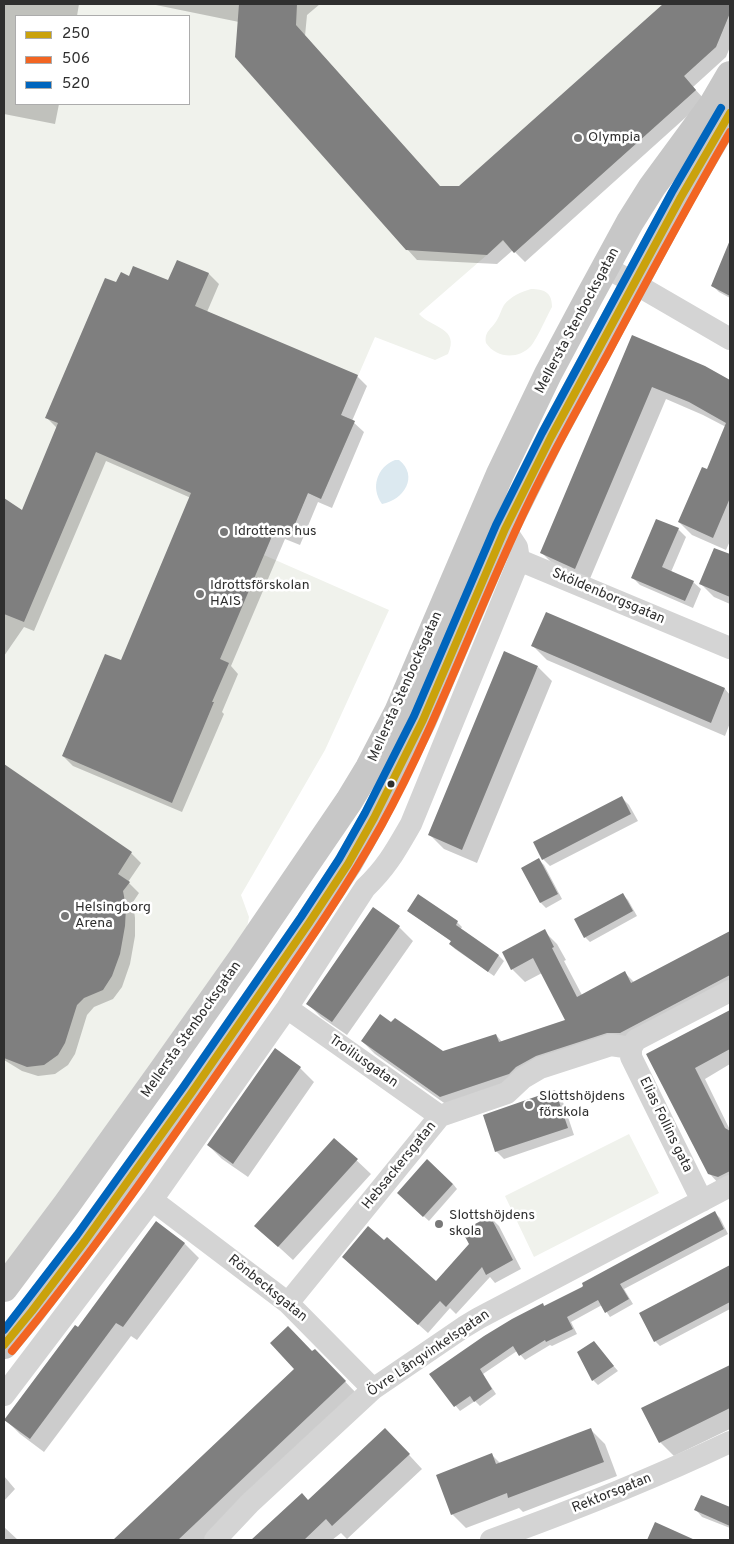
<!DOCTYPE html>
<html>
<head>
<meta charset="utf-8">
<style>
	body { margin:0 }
	#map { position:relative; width:734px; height:1544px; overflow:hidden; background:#fff; font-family:Overpass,sans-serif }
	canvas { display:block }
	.frame { position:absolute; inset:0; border:5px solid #2f2f2f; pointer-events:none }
	.legend { position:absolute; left:15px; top:15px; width:175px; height:90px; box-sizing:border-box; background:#fff; border:1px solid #acacac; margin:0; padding:6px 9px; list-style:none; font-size:15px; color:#2f2f2f }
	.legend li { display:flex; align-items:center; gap:10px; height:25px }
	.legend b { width:25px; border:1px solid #acacac }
</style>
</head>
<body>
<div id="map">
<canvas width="734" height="1544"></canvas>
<div class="frame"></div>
<ul class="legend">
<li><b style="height:6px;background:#caa20c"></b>250</li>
<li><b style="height:6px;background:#f26522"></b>506</li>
<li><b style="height:6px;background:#0065bd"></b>520</li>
</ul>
</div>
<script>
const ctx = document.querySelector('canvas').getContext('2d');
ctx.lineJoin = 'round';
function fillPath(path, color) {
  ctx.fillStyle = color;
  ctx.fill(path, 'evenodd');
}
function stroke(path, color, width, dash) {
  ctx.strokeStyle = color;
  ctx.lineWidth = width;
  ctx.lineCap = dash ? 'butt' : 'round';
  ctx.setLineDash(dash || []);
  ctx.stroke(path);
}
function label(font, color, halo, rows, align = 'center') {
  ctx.font = font + ' Overpass,sans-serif';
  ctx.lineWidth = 5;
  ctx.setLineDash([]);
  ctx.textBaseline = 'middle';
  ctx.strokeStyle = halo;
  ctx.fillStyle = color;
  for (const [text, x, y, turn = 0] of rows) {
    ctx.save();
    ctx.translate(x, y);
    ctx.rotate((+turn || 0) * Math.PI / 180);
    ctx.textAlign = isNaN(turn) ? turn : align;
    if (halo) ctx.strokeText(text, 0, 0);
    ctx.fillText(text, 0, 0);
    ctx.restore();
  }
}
fillPath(new Path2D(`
	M4 4H730V13L716 47 684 76 696 90 514 253 503 241 419 314C432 328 460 328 448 354L435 360 375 337 341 415 355 421 321 499 308 493 290 534 274 530 264 555 389 610 325 750 241 895 249 917 246 932 139 1084 4 1267ZM16 16H189V104H16Z
	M531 289C544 289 552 292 552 307 547 316 537 339 531 346 518 360 496 358 486 343 484 331 492 329 497 320 500 315 501 310 504 305 511 296 521 292 531 289Z
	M629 1134 659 1193 534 1257 505 1196Z`), '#f0f2ec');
fillPath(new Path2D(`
	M395 460H399C419 476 404 500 382 504 370 488 377 467 395 460Z`), '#dce9f0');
fillPath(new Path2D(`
	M4 4H79L77 16H16V104H59L55 124 4 114Z
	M151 4H320L307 15 305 36 440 187 459 188 665 4H730V47L726 57 693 87 705 100 525 262 513 250 497 264 417 260 407 249 239 22Z
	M730 243V298L719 292 712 285Z
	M178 261 209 274 219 284 207 312 357 376 367 386 352 421 364 432 332 508 318 502 300 545 285 539 231 666 238 674 222 712 224 714 182 812 73 766 63 756 121 662 191 498 106 461 34 631 24 627 4 656V503L5 501 22 512 57 428 47 418 117 284 130 278 169 282Z
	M633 337 730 381V541L726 550 692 535 679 522 707 471 726 427 703 415 666 399 589 581 555 566 542 553Z
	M678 529 686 537 671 572 693 582 701 589 693 608 640 585 633 578Z
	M715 549 730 555V604L714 597 701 584Z
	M547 614 725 689 730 695V723L725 736 547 660 533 646Z
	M538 667 552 681 477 863 444 849 430 835Z
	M4 765 131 853 141 863 128 882 139 893 133 902 135 918V936L130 964 122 987 113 999 94 1007 87 1015 75 1054 68 1065 55 1074 38 1076 22 1071 4 1060Z
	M621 797 629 805 638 821 550 866 543 859Z
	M539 860 544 865 562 899 546 908 541 903Z
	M623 895 628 900 637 916 590 942 585 937Z
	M419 896 457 922 462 927 460 930 499 956 504 961 494 976 455 949 450 944 452 942 414 915Z
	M399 927 413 941 347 1035 321 1017 307 1003Z
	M544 931 557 944 566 960 564 961 582 995 625 973 635 983 730 932V995L454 1110 375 1054 362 1041 443 1053 496 1035 503 1043 567 1021 542 973 525 982 512 969Z
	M730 1012V1064L705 1079 730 1130V1186L719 1184 709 1173 647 1055Z
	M300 1068 314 1082 248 1177 222 1159 208 1145Z
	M555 1091 562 1099 574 1135 504 1159 496 1151Z
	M334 1139 371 1174 293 1260 270 1239Z
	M453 1184 457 1189 429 1221 403 1197Z
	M715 1213 720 1218 728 1234 624 1289 633 1304 610 1317 602 1305 571 1322 577 1334 552 1346 550 1345 525 1360 517 1351 483 1374 496 1394 480 1406 475 1401 460 1411 430 1375 542 1304 545 1307 582 1288Z
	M490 1217 499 1226 521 1269 495 1283 490 1277 456 1314 450 1308 428 1333 353 1266 436 1283 471 1244Z
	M157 1223 185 1244 199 1258 137 1340 131 1336 44 1452 20 1434 6 1420 78 1329Z
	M730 1267V1309L660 1346 655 1341 640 1314Z
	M598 1348 618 1371 598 1385 593 1380Z
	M315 1350 358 1395 206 1540H115Z
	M730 1366V1429L674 1456 660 1442 643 1409Z
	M591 1430 605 1444 617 1476 523 1512 519 1508 466 1528 452 1514 492 1455 501 1464Z
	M399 1444 422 1469 347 1539 341 1533 332 1540H252L302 1495 308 1501Z
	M4 1476 15 1489 4 1501Z
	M702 1496 730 1508V1528L702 1517 696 1510Z
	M4 1527 18 1540H4Z`), '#0003');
fillPath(new Path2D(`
	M239 4H297L296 25 440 186H459L663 4H730V13L716 47 684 76 696 90 514 253 503 240 487 255 406 250 235 57Z
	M730 240V296L711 286Z
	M177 260 209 273 195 306 358 375 341 415 355 421 321 499 308 493 290 536 275 529 220 659 229 663 212 702H214L172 803 62 756 105 654 121 660 191 493 96 452 24 622 4 614V498L22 510 58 423 45 418 105 278 116 282 121 272 129 276 133 266 168 280Z
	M632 335 705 366 730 380V498L713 538 678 522 702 467 707 469 726 423 689 402 652 387 575 569 540 553Z
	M656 519 679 528 662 567 694 581 685 601 631 578Z
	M714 548 730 554V597L699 584Z
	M546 612 725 688 711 723 531 646Z
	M504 651 538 666 462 850 428 835Z
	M4 764 132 852 118 874 130 882 123 891 126 907 125 926 120 954 112 976 103 990 84 998 77 1005 65 1043 58 1055 44 1065 27 1067 4 1058Z
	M622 796 631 814 542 860 533 842Z
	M539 858 558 894 540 903 521 868Z
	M623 893 633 911 584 938 574 919Z
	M418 894 458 921 456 925 499 955 488 972 449 944 451 941 407 911Z
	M373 907 400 926 332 1022 306 1004Z
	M545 929 554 947 552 948 577 997 625 971 631 983 730 931V975L620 1033H607L536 1056 516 1067 509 1074 440 1097 361 1041 380 1014 391 1022 395 1018 443 1051 496 1034 499 1042 565 1020 533 958 511 970 502 952Z
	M730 1010V1049L695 1068 725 1128 730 1131V1171L718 1177 708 1174 646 1054Z
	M275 1048 301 1067 233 1164 207 1145Z
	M555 1090 568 1128 495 1152 483 1115Z
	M334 1138 358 1159 278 1247 254 1226Z
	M427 1159 453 1184 423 1217 397 1193Z
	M715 1211 724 1229 620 1284 629 1299 605 1313 598 1300 567 1317 573 1329 546 1342 545 1340 519 1356 513 1346 480 1369 492 1389 474 1402 470 1396 454 1407 429 1374 484 1336 512 1319 543 1303 544 1306 582 1287 583 1286 582 1283Z
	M490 1216 513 1260 486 1275 482 1267 446 1307 440 1301 418 1325 342 1257 368 1226 384 1240 387 1237 436 1281 469 1244 462 1231Z
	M156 1221 185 1243 123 1327 116 1323 30 1439 4 1420 75 1325 78 1327Z
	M730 1265V1302L654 1342 639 1313Z
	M288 1326 312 1351 315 1349 346 1381 178 1540H113L294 1369 270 1343Z
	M594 1341 614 1366 592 1381 577 1352Z
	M730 1365V1408L659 1443 641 1408Z
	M385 1428 410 1454 332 1526 326 1519 304 1540H251L302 1493 308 1500Z
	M591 1428 604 1462 508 1498 507 1493 451 1515 436 1475 492 1453 496 1464Z
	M701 1495 730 1507V1526L694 1510Z
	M655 1522 695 1540H647Z`), '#7f7f7f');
stroke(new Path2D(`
	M606 267 730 339
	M519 560 730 648
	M287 1008 440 1116
	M631 1048V1057L702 1201
	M152 1200 288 1303 373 1389
	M288 1303 440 1116 507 1093 523 1078 540 1068 611 1045 631 1048 636 1040 730 991
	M4 1395 152 1200 287 1008 365 888C387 867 396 850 411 824L519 560 517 547 505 529
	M215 1540 250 1503 373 1389 464 1327 479 1318 730 1186
	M491 1540C572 1511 652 1479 730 1442`), '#d4d4d4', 22);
stroke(new Path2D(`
	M4 1288 67 1204 163 1070 242 958 349 801 369 768 398 712 500 474 548 374 588 299 630 222 652 187 713 104 730 75
	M4 1345 32 1311 85 1241 192 1092 309 923 348 864 374 818 423 720 505 529 551 437 681 197 730 113`), '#c7c7c7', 28);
stroke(new Path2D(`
	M4 1345 32 1311 85 1241 192 1092 309 923 348 864 374 818 423 720 505 529 551 437 681 197 730 113`), '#caa20c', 8);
stroke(new Path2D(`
	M12 1351C92 1254 164 1150 236 1047 286 974 338 903 381 826 433 732 469 632 514 534 541 474 574 415 606 357 646 282 687 206 730 132`), '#f26522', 8);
stroke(new Path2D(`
	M4 1330 77 1235 184 1086 301 917 339 859 365 813 414 716 496 525 542 433 672 192 721 108`), '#0065bd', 8);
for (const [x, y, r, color] of [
	[578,138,5,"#787878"],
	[224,532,5,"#787878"],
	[200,594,5,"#787878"],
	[391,784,4.5,"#2f2f2f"],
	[65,916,5,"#787878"],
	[529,1105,5,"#787878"],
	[439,1224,5,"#787878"]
]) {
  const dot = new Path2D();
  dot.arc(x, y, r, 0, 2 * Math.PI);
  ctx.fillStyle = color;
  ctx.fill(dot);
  stroke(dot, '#fff', 2);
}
label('14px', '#2f2f2f', '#fff', [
	["Olympia",588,138],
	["Idrottens hus",234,532],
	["Idrottsförskolan",210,586],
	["HAIS",210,602],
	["Helsingborg",75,908],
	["Arena",75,924],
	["Slottshöjdens",539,1097],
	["förskola",539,1113],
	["Slottshöjdens",449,1216],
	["skola",449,1232]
], 'left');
label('14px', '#2f2f2f', '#fff', [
	["Mellersta Stenbocksgatan",578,321,-62],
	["Sköldenborgsgatan",608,597,23],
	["Mellersta Stenbocksgatan",406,687,-66],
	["Mellersta Stenbocksgatan",192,1030,-55],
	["Troiliusgatan",363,1062,35],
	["Elias Follins gata",665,1125,64],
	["Hebsackersgatan",400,1166,-51],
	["Rönbecksgatan",267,1289,39],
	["Övre Långvinkelsgatan",429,1354,-34],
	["Rektorsgatan",612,1494,-22]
]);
</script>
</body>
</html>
